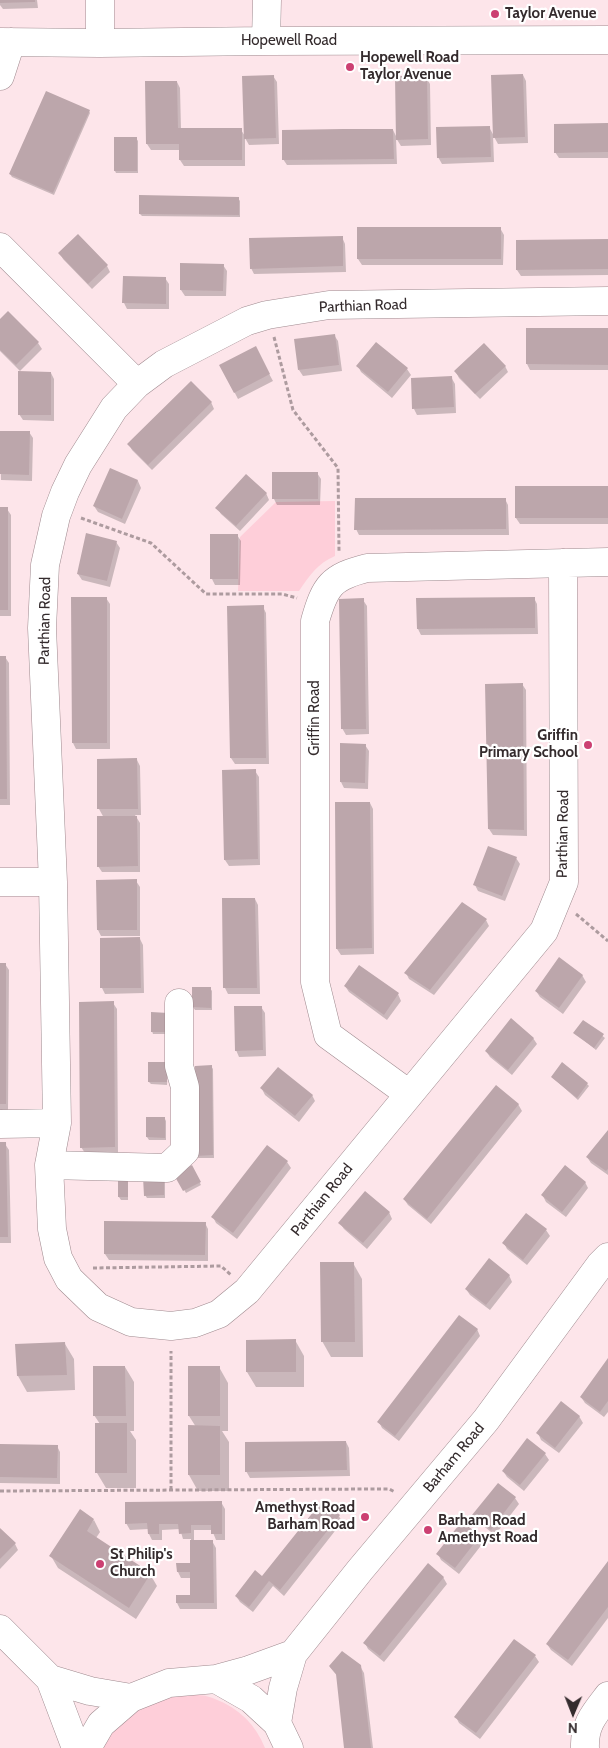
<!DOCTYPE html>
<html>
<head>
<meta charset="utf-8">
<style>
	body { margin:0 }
	#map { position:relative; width:608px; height:1748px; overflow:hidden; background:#fde5ea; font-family:Cabin,sans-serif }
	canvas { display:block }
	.north { position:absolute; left:548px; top:1688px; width:50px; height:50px; -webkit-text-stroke:4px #fff; paint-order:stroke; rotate:181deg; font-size:14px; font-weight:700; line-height:20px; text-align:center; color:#342b2d }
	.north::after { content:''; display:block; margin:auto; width:18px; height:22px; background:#342b2d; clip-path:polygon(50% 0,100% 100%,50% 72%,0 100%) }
</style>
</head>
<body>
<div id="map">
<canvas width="608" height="1748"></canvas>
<div class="north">N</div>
</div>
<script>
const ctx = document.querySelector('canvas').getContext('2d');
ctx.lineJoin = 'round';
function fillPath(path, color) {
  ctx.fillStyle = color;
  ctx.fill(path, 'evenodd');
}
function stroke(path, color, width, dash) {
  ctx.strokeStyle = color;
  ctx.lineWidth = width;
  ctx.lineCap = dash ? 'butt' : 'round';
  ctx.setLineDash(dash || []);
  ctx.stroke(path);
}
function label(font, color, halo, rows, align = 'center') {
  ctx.font = font + ' Cabin,sans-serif';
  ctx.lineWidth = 4.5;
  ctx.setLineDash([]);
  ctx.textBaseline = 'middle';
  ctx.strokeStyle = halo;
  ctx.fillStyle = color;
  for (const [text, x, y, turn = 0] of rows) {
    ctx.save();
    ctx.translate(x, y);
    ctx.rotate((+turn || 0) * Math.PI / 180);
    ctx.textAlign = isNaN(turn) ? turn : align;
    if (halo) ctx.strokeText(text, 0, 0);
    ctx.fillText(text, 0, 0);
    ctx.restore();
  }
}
fillPath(new Path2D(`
	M335 501V556C318 563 309 576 299 591H238L240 537 276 502Z
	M188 1693C196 1695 207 1695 215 1699 239 1708 256 1725 265 1748H102L111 1731 154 1698Z`), '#feced9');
fillPath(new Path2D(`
	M0 0H37L38 8 3 9 0 5Z
	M523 75 526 81 528 143 498 144 493 135 494 162 442 164 438 157 489 127 494 136Z
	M273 76 277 82 279 144 249 145 245 138V166H184L180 160V150H151L147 144 177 82 180 88 181 130H241L245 136Z
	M426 77 430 84 431 145 401 146 396 138 397 164 287 165 283 159 393 130 397 138Z
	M89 111 90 113 54 195 12 177 10 174Z
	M608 125V158H559L555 152Z
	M136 138 138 141V173H116L115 171Z
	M238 198 240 201V217L142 216 140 214Z
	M500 228 504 235 503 265H362L358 259Z
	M342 237 345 244 346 272 254 274 251 268Z
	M608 240V275L521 276 517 270Z
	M60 253 107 266 110 272 92 289 63 259Z
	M223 265 227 271 226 296H185L181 290Z
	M165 278 169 284V309H127L124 303Z
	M0 321 38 343 42 349 20 371 0 351Z
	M527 330H608V370H530L527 364Z
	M334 335 338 341 342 371 303 376 299 370Z
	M255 348 273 381 238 399 221 366Z
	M358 366 407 369 411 375 392 398 361 372Z
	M505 366 508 372 480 399 459 378 456 372Z
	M51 373 54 379V421L23 420 19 414Z
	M451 377 455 384 456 413 417 415 414 409Z
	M211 402 214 409 152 470 132 450 129 444Z
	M0 432H29L33 438 32 481 1 480Z
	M110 470 138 481 141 488 125 524 98 512 94 506Z
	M317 473 321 479 320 505H277L274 499Z
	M608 487V524H520L516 518Z
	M266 493 269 500 240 531 221 514 217 508Z
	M505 499 508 505 509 535H359L356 529Z
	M0 508 7 509 11 515V616H0Z
	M211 535H237L241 541 240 585H215L212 579Z
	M116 542 120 548 110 587 82 580 78 574Z
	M106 598 110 604V749H76L73 743Z
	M534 598 537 604 538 634 421 635 418 629Z
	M363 600 367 606 369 734 346 735 342 728Z
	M263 607 266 613 269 764H235L231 758Z
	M0 657H5L9 663 10 805H0Z
	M522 684 526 690 527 836 493 835 489 829 487 685Z
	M365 745 369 751 368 789 344 788 341 782Z
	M98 760H137L140 766 141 815H135L140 823V872H102L98 866 104 818 99 809Z
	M255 771 259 777 260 865 229 866 225 860Z
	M370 803 373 809 374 954 341 955 337 949Z
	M516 858 520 864 505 901 478 891 475 885Z
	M136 881 140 887V936H101L98 930Z
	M255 899 258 905 260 994H228L225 988Z
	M486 920 489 926 434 995 409 979 406 973Z
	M140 939 143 945 144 993 105 994 102 988Z
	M0 964H5L9 970 8 1110H0Z
	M582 975 586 982 563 1014 540 997 536 991Z
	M345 986 398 994 401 1001 387 1020 349 992Z
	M210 988 212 991V1010H195L193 1007Z
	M113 1003 117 1009 118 1153H85L81 1147Z
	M261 1007 265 1013 266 1056 239 1057 236 1050Z
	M152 1014 169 1034H153L152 1031Z
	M583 1021 605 1038 596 1050 575 1033Z
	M533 1038 537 1044 512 1075 490 1057 486 1051Z
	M168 1066 167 1085 151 1084 149 1082Z
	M211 1066 213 1069 214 1158H198L197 1156Z
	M552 1077 587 1084 589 1086 578 1100Z
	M262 1089 312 1095 315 1101 299 1122 265 1095Z
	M518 1104 522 1111 431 1224 408 1205 404 1199Z
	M165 1119 166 1121V1140H149L147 1137Z
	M608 1132V1175L591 1163 587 1157Z
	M0 1144H5L9 1150 11 1243H0Z
	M287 1162 291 1168 237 1239 216 1223 213 1217Z
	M192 1167 201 1185 186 1193 176 1175Z
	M127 1178 128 1181V1200H121L119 1197Z
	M165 1180V1198H147L145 1195Z
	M585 1182 588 1188 566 1217 546 1202 543 1196Z
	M389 1212 392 1219 367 1249 344 1229 340 1223Z
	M205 1223 208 1229V1261L109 1260 105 1254Z
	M546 1230 550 1236 527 1265 507 1249 504 1243Z
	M353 1263 362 1279 363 1357H331L322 1341Z
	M509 1275 512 1282 490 1310 470 1295 466 1289Z
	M477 1329 480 1336 399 1441 382 1428 379 1422Z
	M295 1340 304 1356V1387H256L247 1372Z
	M65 1344 74 1359 75 1390 27 1392 18 1376Z
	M608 1360V1412L604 1417 585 1403 581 1397Z
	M125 1367 134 1382V1431H130L136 1440V1488H106L97 1473 100 1424 94 1415Z
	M219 1367 228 1383V1431H222L229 1442V1491H198L189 1475V1427H196L189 1416Z
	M579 1416 583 1423 559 1453 541 1440 538 1433Z
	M346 1442 349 1448 350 1476 250 1478 246 1471Z
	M0 1445 57 1446 60 1452V1484L0 1483Z
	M545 1454 549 1460 524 1491 507 1477 503 1471Z
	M498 1484 515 1498 519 1504 495 1535 477 1521 474 1515Z
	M221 1502 225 1509V1540H216L212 1530H194V1542L212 1541 216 1548 217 1609H180L177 1603 191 1597V1578H181L178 1572 192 1564 191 1539H183L180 1529 162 1530V1540H152L149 1534V1529L130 1530 126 1523Z
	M339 1516 342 1522 284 1596 273 1586 253 1612 240 1602 236 1596 263 1577Z
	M94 1520 100 1532 96 1538 150 1574 157 1586 136 1619 58 1568 51 1556Z
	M462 1523 479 1537 483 1543 459 1574 441 1560 438 1554Z
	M0 1530 15 1544 18 1550 0 1569Z
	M608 1563V1618L572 1666 551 1650 547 1644Z
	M443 1577 447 1584 384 1662 368 1649 365 1643Z
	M535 1656 539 1662 480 1739 459 1723 456 1717Z
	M360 1666 364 1673 373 1748H346L338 1677 330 1667Z`), '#0003');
fillPath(new Path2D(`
	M0 0H35V2L0 3Z
	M523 74 525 137 493 138 491 75Z
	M274 75 276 138 244 139 242 76Z
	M395 76H427L428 139 396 140Z
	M145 81H177L178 128H242V160H179V144H146Z
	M46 91 90 110 53 193 9 174Z
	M608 123V152L554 153V124Z
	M490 126 491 157 437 158 436 127Z
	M343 129H393L394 159 282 160V130Z
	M114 137H137V171H114Z
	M139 195 239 197V215L139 214Z
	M357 227H501V259H357Z
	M78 234 108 265 88 284 58 253Z
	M343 236V266L250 269 249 238Z
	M608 239V269L516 270V240Z
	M180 263 224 264 223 291 180 290Z
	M123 276 166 277V304L122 303Z
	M8 311 39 342 16 365 0 350V319Z
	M526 328H608V365L526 364Z
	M335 334 339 365 298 370 294 339Z
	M376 342 408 368 388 392 356 366Z
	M484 343 506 366 475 394 454 371Z
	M256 346 270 374 234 393 219 365Z
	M18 371 51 372V415H18Z
	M452 376 454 407 412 409 411 378Z
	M191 381 212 402 148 465 127 444Z
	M0 431H30L29 475 0 474Z
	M110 468 138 480 122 519 93 506Z
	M272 472H318V499H272Z
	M246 474 267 493 236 526 215 508Z
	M515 486H608V518H515Z
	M355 498H506V529L354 530Z
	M0 507H8V610H0Z
	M86 533 117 541 107 581 77 574Z
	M210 534H238V579H210Z
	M71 597H107V743H72Z
	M535 597V628L417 629 416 598Z
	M364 598 366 729H341L339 599Z
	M264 605 266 758H230L227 606Z
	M0 656H6L7 799H0Z
	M523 683 524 830 488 829 485 684Z
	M340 743 366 744 365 783 340 782Z
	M137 758 138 809H97V759Z
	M256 769 258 859 224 860 222 770Z
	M335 802H370L372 948 336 949Z
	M97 816H137L138 866 97 867Z
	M488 846 517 857 502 896 473 885Z
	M137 879V930H97L96 880Z
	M222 898H255L257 988H223Z
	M462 902 487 919 430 990 404 973Z
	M140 937 141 988H100V938Z
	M559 957 583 975 559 1008 535 991Z
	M0 963H6V1104H0Z
	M359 965 399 993 384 1015 344 986Z
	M192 987H211V1008L192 1007Z
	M114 1001 115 1147 80 1148 79 1002Z
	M234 1006H262L263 1050 235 1051Z
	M151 1012 168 1013V1032H151Z
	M511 1018 534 1038 508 1070 485 1051Z
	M583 1020 604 1034 594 1048 573 1033Z
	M148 1062H167V1082H148Z
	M562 1062 588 1083 577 1098 551 1077Z
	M212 1065 213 1155 196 1156 195 1066Z
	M278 1067 313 1095 295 1116 260 1088Z
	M496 1085 519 1104 427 1219 403 1199Z
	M146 1117H165V1138L146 1137Z
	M608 1130V1169L606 1171 586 1157Z
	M0 1142H6L8 1237H0Z
	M267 1145 288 1161 233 1233 211 1217Z
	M192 1165 201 1182 183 1191 174 1175Z
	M565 1165 586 1182 562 1212 541 1195Z
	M164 1176V1195L144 1196 143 1177Z
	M118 1177H128V1197H118Z
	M365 1191 390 1212 363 1243 338 1223Z
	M526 1213 547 1229 523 1260 502 1243Z
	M104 1221 206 1222 205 1255 104 1254Z
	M489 1258 510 1275 486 1305 465 1289Z
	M320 1262H354L355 1342H321Z
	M459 1315 478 1329 395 1436 377 1422Z
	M296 1339V1372H246V1340Z
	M65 1342 67 1375 17 1376 15 1344Z
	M608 1358V1401L600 1412 580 1397Z
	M93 1366H125L126 1416H93Z
	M188 1366H220V1416H188Z
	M561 1401 580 1416 555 1448 536 1433Z
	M95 1423H127V1473H95Z
	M188 1425 220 1426V1475H188Z
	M527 1438 546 1453 520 1485 502 1471Z
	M346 1441 347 1470 245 1472V1442Z
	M0 1444 58 1445 57 1478 0 1477Z
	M498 1483 516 1497 491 1530 472 1515Z
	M222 1501V1534H211V1525H191V1533L179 1534 178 1524H159V1534H148L147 1523 125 1524V1502Z
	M322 1501 340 1515 280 1590 269 1581 249 1607 235 1596 255 1570 262 1576Z
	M80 1509 94 1519 87 1531 151 1573 129 1608 49 1556Z
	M462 1521 480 1536 455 1568 436 1554Z
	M0 1528 16 1543 0 1559Z
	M190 1540H213L214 1603H176V1595H190V1572H177L176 1563H190Z
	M608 1561V1607L568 1660 546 1644Z
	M428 1563 444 1577 380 1656 363 1643Z
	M514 1639 536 1655 476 1733 454 1717Z
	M342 1651 361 1665 371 1748H344L336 1674 329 1666Z`), '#bca6ab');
const minor = new Path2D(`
	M100 0V43
	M266 41 267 0
	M0 42 100 43 266 41 608 40
	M0 76 11 42
	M0 247 137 384
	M563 563 564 882 544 931 247 1291 219 1314 195 1323 171 1326 131 1322 98 1307 69 1279 58 1258 52 1229 49 1165 57 1123 53 882 42 628 45 565 56 516 65 492 78 465 114 408 137 384 164 364 247 321 267 315 329 305 608 301
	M0 882H53
	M409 1094 328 1035 315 982V621C325 586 331 577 367 568L608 562
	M0 1124 57 1123
	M49 1165 167 1168 185 1151V1087L179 1066V1003
	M0 1629 50 1679 76 1748
	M50 1679 90 1691 131 1698
	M216 1679 249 1670 293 1654
	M277 1723 283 1688 293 1654 360 1570 486 1420 600 1265 608 1257
	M87 1748 101 1724 131 1698 169 1683 216 1679 251 1699 277 1723 289 1748
	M585 1748C584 1725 594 1714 608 1696`);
stroke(minor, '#9f8a8f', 29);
stroke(new Path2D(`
	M274 337 293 410 338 468 339 551
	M81 518 151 543 206 594H282L297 598
	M576 914 608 941
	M93 1268 221 1266 231 1275
	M171 1490V1351
	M0 1491 373 1489H389L395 1492`), '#ad9b9f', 3, [4, 2.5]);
stroke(minor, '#fff', 28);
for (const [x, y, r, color] of [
	[495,14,5,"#cc4072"],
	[350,67,5,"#cc4072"],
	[588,745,5,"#cc4072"],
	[365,1517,5,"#cc4072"],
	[428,1530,5,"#cc4072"],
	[100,1564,5,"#cc4072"]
]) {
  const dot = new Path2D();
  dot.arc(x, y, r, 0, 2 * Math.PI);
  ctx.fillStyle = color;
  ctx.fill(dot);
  stroke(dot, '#fff', 2);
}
label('bold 15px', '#342b2d', '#fff', [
	["Taylor Avenue",505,14],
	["Hopewell Road",360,58],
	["Taylor Avenue",360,75],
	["Griffin",578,736,"right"],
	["Primary School",578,753,"right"],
	["Amethyst Road",355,1508,"right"],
	["Barham Road",355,1525,"right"],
	["Barham Road",438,1521],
	["Amethyst Road",438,1538],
	["St Philip's",110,1555],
	["Church",110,1572]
], 'left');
label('15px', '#342b2d', '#fff', [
	["Hopewell Road",289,41],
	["Parthian Road",363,306,-2],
	["Parthian Road",45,621,-89],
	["Griffin Road",315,718,-90],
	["Parthian Road",563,834,-89],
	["Parthian Road",322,1200,-51],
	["Barham Road",454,1458,-50]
]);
</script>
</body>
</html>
